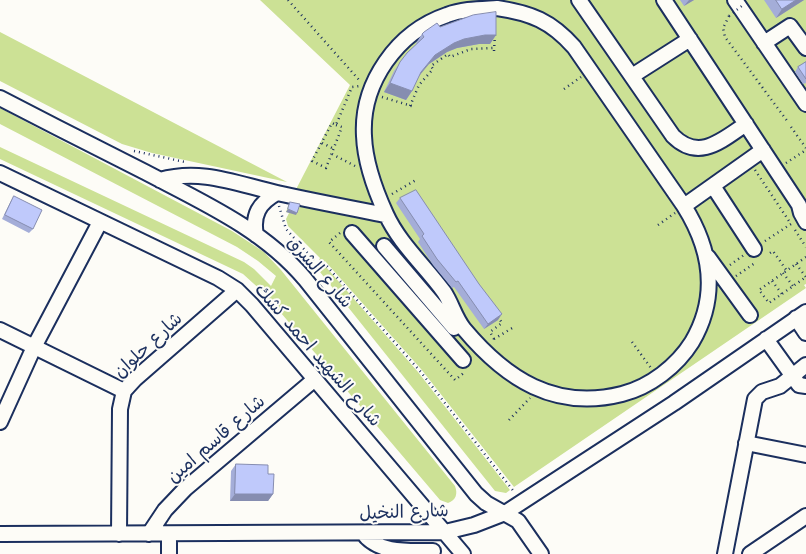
<!DOCTYPE html>
<html>
<head>
<meta charset="utf-8">
<style>
	body { margin:0 }
	canvas { display:block; background:#fdfcf7 }
</style>
</head>
<body>
<canvas width="806" height="554"></canvas>
<script>
const ctx = document.querySelector('canvas').getContext('2d');
ctx.lineJoin = 'round';
function fillPath(path, color) {
  ctx.fillStyle = color;
  ctx.fill(path, 'evenodd');
}
function stroke(path, color, width, dash) {
  ctx.strokeStyle = color;
  ctx.lineWidth = width;
  ctx.lineCap = dash ? 'butt' : 'round';
  ctx.setLineDash(dash || []);
  ctx.stroke(path);
}
function label(font, color, halo, rows, align = 'center') {
  ctx.font = font + ' Mali,"Playpen Sans Arabic",sans-serif';
  ctx.lineWidth = 4;
  ctx.setLineDash([]);
  ctx.textBaseline = 'middle';
  ctx.strokeStyle = halo;
  ctx.fillStyle = color;
  for (const [text, x, y, turn = 0] of rows) {
    ctx.save();
    ctx.translate(x, y);
    ctx.rotate((+turn || 0) * Math.PI / 180);
    ctx.textAlign = isNaN(turn) ? turn : align;
    if (halo) ctx.strokeText(text, 0, 0);
    ctx.fillText(text, 0, 0);
    ctx.restore();
  }
}
fillPath(new Path2D(`
	M260 0H806V284L804 285 806 288 514 487 421 369 325 261 323 263 319 260 320 258 288 226 286 219 289 213 286 212 290 201 350 85Z
	M0 32 287 182 152 153 122 144 0 81Z
	M0 108 232 231 264 252 281 270 455 486C458 494 456 500 448 503L440 500 264 293 243 274 0 159V147L244 262 254 269 271 286 276 276 258 261 237 247 0 124Z
	M326 267 418 372 510 490 506 493 495 491 320 272Z`), '#cce195');
const minor = new Path2D(`
	M579 0 673 136C699 162 722 140 746 124
	M664 0 799 205 801 213 806 222
	M735 0 806 104
	M497 8C531 13 551 21 574 47L684 206C711 249 719 296 692 342 677 366 650 387 622 394 555 411 506 379 464 329 455 318 452 304 444 292 425 266 399 243 386 214 375 190 365 162 364 136 361 83 397 32 447 15 463 9 480 9 497 8Z
	M764 43 790 26 806 48
	M632 76 690 39
	M0 98C48 123 97 148 145 172 202 202 263 229 305 279L476 494 486 503 518 521 541 554
	M0 173 218 278 237 290 252 305 463 554
	M160 180C201 168 237 184 277 193 313 201 350 208 386 215
	M713 186 754 249
	M684 206 763 150
	M352 233 463 360
	M256 235C252 215 259 203 277 193
	M384 246 454 328
	M708 257 750 315
	M796 318 806 333
	M0 330 124 391
	M766 339 799 385 806 386
	M0 422 34 347 100 222
	M746 443 806 455
	M363 533C378 554 409 551 433 551
	M0 534 445 532 474 525 505 513 674 403 806 312
	M119 534 120 409 124 391 135 379 237 290
	M149 534 165 510 185 489 315 379
	M169 534V554
	M725 554 755 399 762 392 780 386 806 365
	M750 554 806 516`);
stroke(minor, '#1b2f5e', 18);
stroke(new Path2D(`
	M288 0 360 81
	M729 16 723 28 725 37 788 122
	M494 51 495 34
	M564 89 581 77
	M382 97 415 107
	M410 106 419 85 433 69 431 66 448 54 450 57 471 49 494 48
	M336 125 342 127 326 168 312 161 332 123 336 125 352 87 360 86
	M791 127 806 148
	M322 143 334 149
	M134 151 185 162
	M332 154 355 166
	M786 163 806 150
	M755 170 791 224
	M392 194 416 180
	M279 206 286 229 321 268 325 264 420 371 515 493
	M658 225 675 213
	M795 230 806 247
	M340 233 329 242 455 380 465 372
	M765 241 791 224
	M770 253 773 251 787 271
	M806 257 759 290 769 303 806 277
	M796 264 806 277
	M730 265 744 255
	M783 273 793 286
	M736 276 755 263
	M772 281 782 294
	M494 339 490 332 502 323 498 317
	M494 339 514 327
	M632 342 651 368
	M509 420 530 398`), '#1b2f5e', 2.5, [1, 4]);
stroke(minor, '#fdfcf7', 14);
stroke(new Path2D(`
	M729 16 743 5`), '#1b2f5e', 2.5, [1, 4]);
fillPath(new Path2D(`
	M680 0H694L684 6Z
	M764 0H804L776 18Z
	M440 27 496 35 490 44H479L457 48 447 52 429 64 419 75 412 91 406 100 384 92 394 71 407 53 417 44 416 43 422 34Z
	M806 62V83L803 84 795 72 798 67Z
	M14 196 33 229 29 233 2 219 11 201Z
	M400 198 498 320 484 329 454 287 452 288 433 265 418 242 420 239 396 203Z
	M236 464 268 474 273 494 268 501H230L231 471Z`), '#a4add8');
fillPath(new Path2D(`
	M689 0H694L684 6Z
	M796 0H804L776 18 782 9Z
	M485 35H496L490 44H479L457 48 447 52 429 64 415 81 421 72 435 55 454 43 464 39Z
	M390 83 412 91 406 100 384 92Z
	M288 209 297 213 296 215 286 212Z
	M502 314 498 320 484 329 488 324Z
	M235 494H273L268 501H230Z`), '#868db0');
const building = new Path2D(`
	M776 0H796L782 9Z
	M496 12V35H485L464 39 454 43 435 55 421 72 412 91 390 83 400 62 407 53 424 37 422 34 424 32 437 23 440 27 473 15Z
	M806 62V79L798 67Z
	M416 190 479 284 502 314 488 324 458 281 456 282 437 259 422 236 424 234 400 198Z
	M14 196 42 210 33 229 5 215Z
	M290 202 300 204 297 213 288 209Z
	M236 464 268 465V474H274L273 494H235Z`);
fillPath(building, '#bfc9fb');
stroke(building, '#868db0', 1);
label('18px', '#1b2f5e', '#fdfcf7', [
	["شارع الشرق",320,272,49],
	["شارع حلوان",148,345,-43],
	["شارع الشهيد احمد كشك",318,355,49],
	["شارع قاسم امين",216,439,-41],
	["شارع النخيل",404,512,-2]
]);
</script>
</body>
</html>
